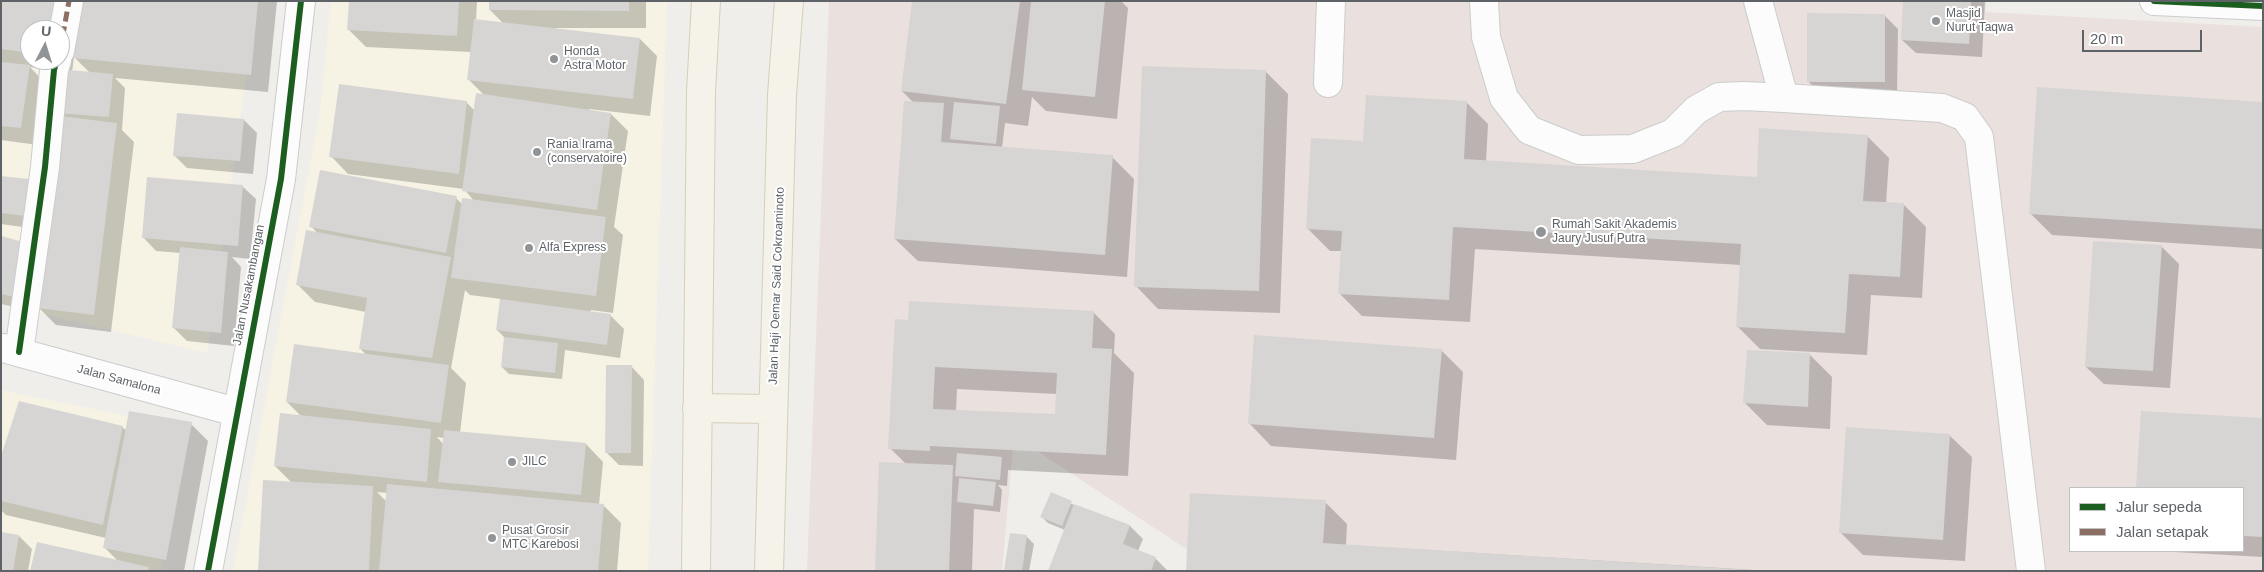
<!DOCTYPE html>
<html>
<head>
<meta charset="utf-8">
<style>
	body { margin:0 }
	#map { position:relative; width:2264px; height:572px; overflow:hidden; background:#efeeea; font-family:Helvetica,sans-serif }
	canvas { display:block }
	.frame { position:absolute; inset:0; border:2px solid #5f6368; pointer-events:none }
	.legend { position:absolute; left:2069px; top:487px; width:175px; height:65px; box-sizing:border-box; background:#fff; border:1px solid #bfc1c3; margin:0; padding:6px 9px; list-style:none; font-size:15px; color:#5f6368 }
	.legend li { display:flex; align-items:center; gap:10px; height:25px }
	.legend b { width:25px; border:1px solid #bfc1c3 }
	.north { position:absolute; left:20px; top:20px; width:50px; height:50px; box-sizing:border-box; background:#fff; border:1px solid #bfc1c3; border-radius:50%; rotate:5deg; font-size:14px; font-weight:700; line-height:20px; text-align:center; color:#5f6368 }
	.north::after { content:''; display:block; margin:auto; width:18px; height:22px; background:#919496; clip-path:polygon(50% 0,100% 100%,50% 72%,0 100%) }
	.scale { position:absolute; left:2082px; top:30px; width:120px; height:22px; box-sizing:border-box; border:2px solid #5f6368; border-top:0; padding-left:6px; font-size:15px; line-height:18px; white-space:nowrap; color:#5f6368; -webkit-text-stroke:4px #fff; paint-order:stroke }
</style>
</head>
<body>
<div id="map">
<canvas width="2264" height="572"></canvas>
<div class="frame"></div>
<ul class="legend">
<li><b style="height:6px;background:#1b5e20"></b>Jalur sepeda</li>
<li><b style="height:6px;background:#8d6e63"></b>Jalan setapak</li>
</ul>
<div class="north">U</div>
<div class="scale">20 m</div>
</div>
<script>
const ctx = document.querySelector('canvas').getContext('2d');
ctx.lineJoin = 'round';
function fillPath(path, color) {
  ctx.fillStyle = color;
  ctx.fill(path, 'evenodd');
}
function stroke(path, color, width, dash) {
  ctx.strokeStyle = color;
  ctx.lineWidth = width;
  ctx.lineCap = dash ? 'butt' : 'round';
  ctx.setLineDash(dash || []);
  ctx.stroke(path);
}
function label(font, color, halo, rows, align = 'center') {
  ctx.font = font + ' Helvetica,sans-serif';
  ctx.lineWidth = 4;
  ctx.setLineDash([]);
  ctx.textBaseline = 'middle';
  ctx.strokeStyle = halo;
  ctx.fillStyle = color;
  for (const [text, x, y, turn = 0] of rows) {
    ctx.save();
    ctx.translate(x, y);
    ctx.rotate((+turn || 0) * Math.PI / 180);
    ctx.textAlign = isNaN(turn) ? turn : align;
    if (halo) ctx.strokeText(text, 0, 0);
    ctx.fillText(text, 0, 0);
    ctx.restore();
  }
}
fillPath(new Path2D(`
	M1 1H257L207 353 1 304ZM30 30H60V60H30Z
	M331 1H667L648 571H233L320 112Z
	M1 390 190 429 160 571H1Z`), '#f7f3e4');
fillPath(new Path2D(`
	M829 1H1986L1985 12 2263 27V571H1220L1014 436 1002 571H807ZM2070 488H2243V551H2070Z`), '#eae0de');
fillPath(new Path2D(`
	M1 1H277L268 92 115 78 125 88 122 130 134 142 111 332 56 325 38 307 60 71 30 67 46 84 38 145 1 140ZM30 30H60V60H30ZM74 57 90 73 72 72Z
	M350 1H477L476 21 504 24 490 10V1H646V28H556V29L640 39 657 56 650 116 589 109V111L611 114 628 131 614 227 623 235 613 313 591 310 590 313 610 315 624 329 620 358 565 350 562 379 509 374 502 367 505 338 497 330 501 299 470 295 465 290 451 368 466 383 460 433 586 444 603 462 599 505 604 506 621 523 617 571H259L292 483 275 466 302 417 287 402 366 355 360 348 366 312 315 302 298 285 318 234 311 226 456 198 462 204 474 201 464 189 348 174 331 156 466 102 475 111 485 96 468 79 471 52 366 47 348 29ZM437 437 444 438 443 444ZM377 492 387 493 386 501Z
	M914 1H1121L1128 8 1117 119 1046 111 1032 97 1028 126 1005 123 1002 148 1112 157 1134 179 1127 277 918 261 895 239 914 103 902 91Z
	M1905 1H1985L1982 57 1916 53 1902 40Z
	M1885 16 1898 29 1897 95H1821L1808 81Z
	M1266 72 1288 94 1280 313 1158 309 1136 286Z
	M1466 102 1488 124 1486 162 1758 178 1867 136 1889 158 1886 204 1904 205 1926 227 1922 298 1871 295 1867 355 1760 349 1737 326 1741 265 1475 249 1470 322 1362 316 1340 294 1342 251H1330L1307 228 1364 142Z
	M2263 103V249L2052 235 2030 213Z
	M244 120 257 133 253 174 187 168 174 155Z
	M1 177 44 230 1 224Z
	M242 186 256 199 250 259 232 257 241 267 234 346 187 341 174 328 181 253 156 251 143 237Z
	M1 237 28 310 1 304Z
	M2161 246 2179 264 2170 388 2104 384 2086 367Z
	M1093 312 1115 334 1114 353 1134 373 1128 476 1008 470 1007 486 998 485 1002 490 1000 512 974 509 972 571H876L906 464 890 448 909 321ZM957 389 1057 394 1056 415 956 411Z
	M1441 350 1463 372 1456 460 1271 446 1249 423Z
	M1810 355 1832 377 1830 429 1767 425 1745 403Z
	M631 366 644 380 643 466 619 465 606 452Z
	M2142 413 2263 419V557L2157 551H2243V488H2138Z
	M191 424 208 441 184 571H31L118 561 105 548 106 538 6 515 1 510V460L122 427 127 431Z
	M1949 435 1972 457 1965 561 1863 555 1841 533Z
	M1051 494 1074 505 1130 526 1143 539 1138 551 1155 558 1168 571H1049L1065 530 1048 523 1041 516Z
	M1325 502 1347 524 1346 545 1770 571H1187Z
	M1011 534 1027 537 1034 544 1029 571H1005Z
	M19 536 32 549 28 571H1Z`), '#0003');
fillPath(new Path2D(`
	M1 1H62L58 30H30V53L1 49Z
	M79 1H258L251 75 73 58Z
	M349 1H459L457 36 347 30Z
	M489 1H629V11L489 10Z
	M912 1H1020L1006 104 901 91Z
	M1031 1H1105L1095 97 1022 90Z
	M1903 1H1971L1969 44 1901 40Z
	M1807 13 1885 14V82H1807Z
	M474 19 640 38 633 99 467 80Z
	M1 62 30 65 21 128 1 126Z
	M1142 66 1266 70 1259 291 1134 287Z
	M59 69 113 74 109 117 55 113Z
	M339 84 467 101 459 174 329 157Z
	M2037 87 2263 102V229L2029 214Z
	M476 93 611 113 597 210 462 191Z
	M1366 95 1467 101 1464 159 1757 177 1759 128 1868 135 1863 201 1904 203 1900 277 1849 274 1845 333 1736 327 1741 244 1453 227 1449 300 1338 294 1342 231 1306 229 1311 138 1363 141Z
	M904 101 944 103 941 142 1113 155 1105 255 894 239Z
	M954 102 1000 106 996 144 950 139Z
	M177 113 244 119 240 161 173 156Z
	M60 116 117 123 94 315 37 308Z
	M320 170 457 196 446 253 309 227Z
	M1 176 37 180 32 217 1 213Z
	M147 177 243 185 238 246 142 238Z
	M462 198 606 217 596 296 451 278Z
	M306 230 451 257 432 358 359 349 367 298 296 285Z
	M1 236 27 243 15 297 1 294Z
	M2093 241 2162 245 2153 371 2085 367Z
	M180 247 228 252 221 333 172 328Z
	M500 299 611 314 607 345 496 330Z
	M909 301 1094 311 1092 348 1112 349 1106 455 930 446V451L888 449 895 319 908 320ZM935 367 1057 373 1055 414 933 409Z
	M1254 335 1442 349 1434 438 1248 424Z
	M504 337 558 343 555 373 501 367Z
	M294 344 449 365 441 423 286 402Z
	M1747 350 1810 353 1808 407 1743 403Z
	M606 365H632L631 453H605Z
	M19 401 123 426 103 525 1 501V456Z
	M129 411 192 422 166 560 103 548Z
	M2141 411 2263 418V537L2243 536V488H2136Z
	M280 413 431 429 427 482 274 466Z
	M1846 427 1950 434 1943 540 1839 533Z
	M444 430 586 443 581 495 438 482Z
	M957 453 1002 457 1000 480 955 476Z
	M879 462 953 465 949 571H875Z
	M959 478 996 482 993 506 957 502Z
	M263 480 373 486 369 571H258Z
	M387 484 604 504 598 571H379Z
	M1051 492 1072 501 1062 526 1040 517Z
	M1190 493 1326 500 1323 543 1766 571H1186Z
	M1074 504 1130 525 1123 544 1156 557 1151 571H1048Z
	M1 532 19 535 13 571H1Z
	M1010 533 1027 535 1022 571H1004Z
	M37 542 149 567 148 571H30Z`), '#d6d5d3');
const minor = new Path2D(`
	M1484 1 1486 37 1504 98 1529 130 1579 150 1633 149 1673 133 1696 110 1719 97 1744 96 1784 98
	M1758 1 1784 98 1942 108 1965 117 1979 137 2031 571
	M2154 1 2263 6
	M60 51 69 1
	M1328 83 1331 1
	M3 348 236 412
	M19 352 45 167 54 70 57 60
	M208 571 281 179 301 1`);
const major = new Path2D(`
	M697 408 773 409
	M696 571 701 92 706 1
	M769 571 782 95 789 1`);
stroke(minor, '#cbcccc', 30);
stroke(major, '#d7ceb8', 30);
stroke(minor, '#fdfcfc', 28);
stroke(major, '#f4f2e9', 28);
stroke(new Path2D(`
	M60 51 69 1`), '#8d6e63', 5, [10, 5]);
stroke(new Path2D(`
	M2154 1 2263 6
	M19 352 45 167 54 70 57 60
	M208 571 281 179 301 1`), '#1b5e20', 6);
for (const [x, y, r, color] of [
	[1936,21,5,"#919496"],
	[554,59,5,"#919496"],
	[537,152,5,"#919496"],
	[1541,232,6,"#919496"],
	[529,248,5,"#919496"],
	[512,462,5,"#919496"],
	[492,538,5,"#919496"]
]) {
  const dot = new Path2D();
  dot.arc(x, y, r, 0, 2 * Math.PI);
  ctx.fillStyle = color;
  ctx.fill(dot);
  stroke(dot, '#fff', 2);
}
label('12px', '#5f6368', '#fff', [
	["Masjid",1946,14],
	["Nurut Taqwa",1946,28],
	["Honda",564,52],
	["Astra Motor",564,66],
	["Rania Irama",547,145],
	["(conservatoire)",547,159],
	["Rumah Sakit Akademis",1552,225],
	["Jaury Jusuf Putra",1552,239],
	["Alfa Express",539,248],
	["JILC",522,462],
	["Pusat Grosir",502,531],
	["MTC Karebosi",502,545]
], 'left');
label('12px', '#5f6368', '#fff', [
	["Jalan Nusakambangan",249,285,-79],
	["Jalan Haji Oemar Said Cokroaminoto",777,286,-88],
	["Jalan Samalona",119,380,15]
]);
</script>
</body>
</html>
